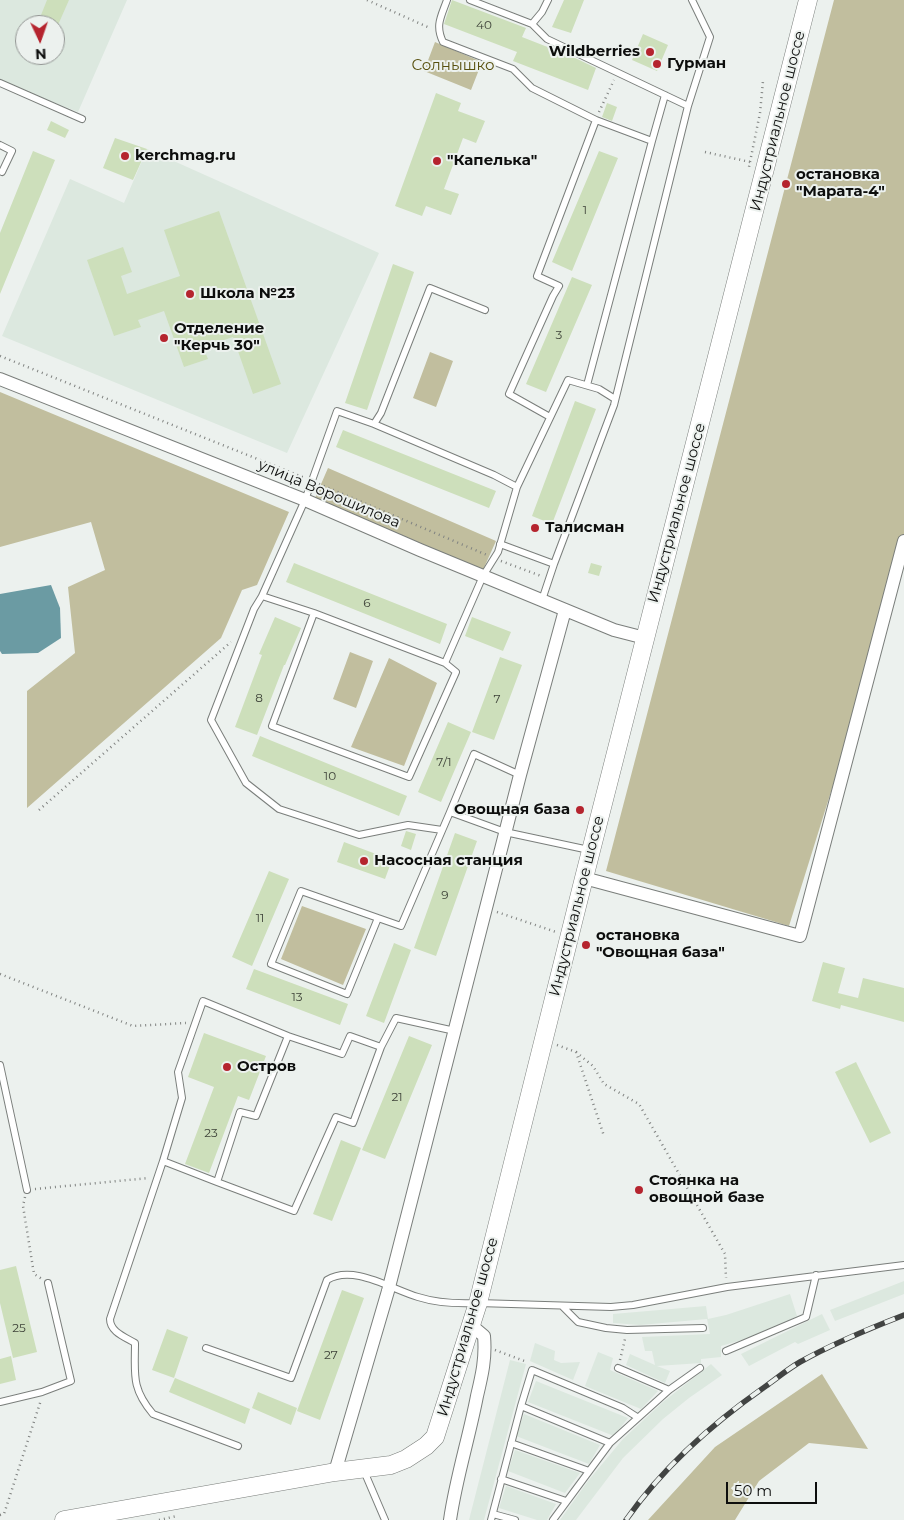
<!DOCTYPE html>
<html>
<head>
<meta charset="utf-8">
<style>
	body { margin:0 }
	#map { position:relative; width:904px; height:1520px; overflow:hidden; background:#ecf1ee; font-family:Montserrat,sans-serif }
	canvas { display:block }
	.north { position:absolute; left:15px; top:15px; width:50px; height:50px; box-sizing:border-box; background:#ecf1ee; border:1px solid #939694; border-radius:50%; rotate:177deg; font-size:14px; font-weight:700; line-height:20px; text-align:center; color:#0d0e0d }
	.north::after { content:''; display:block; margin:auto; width:18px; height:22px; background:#b5242e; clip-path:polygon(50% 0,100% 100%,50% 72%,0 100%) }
	.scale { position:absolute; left:726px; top:1482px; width:91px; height:22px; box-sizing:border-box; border:2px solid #0d0e0d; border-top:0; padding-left:6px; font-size:15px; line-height:18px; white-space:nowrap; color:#0d0e0d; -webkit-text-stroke:4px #ecf1ee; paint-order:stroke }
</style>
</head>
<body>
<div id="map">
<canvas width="904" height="1520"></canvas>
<div class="north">N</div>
<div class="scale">50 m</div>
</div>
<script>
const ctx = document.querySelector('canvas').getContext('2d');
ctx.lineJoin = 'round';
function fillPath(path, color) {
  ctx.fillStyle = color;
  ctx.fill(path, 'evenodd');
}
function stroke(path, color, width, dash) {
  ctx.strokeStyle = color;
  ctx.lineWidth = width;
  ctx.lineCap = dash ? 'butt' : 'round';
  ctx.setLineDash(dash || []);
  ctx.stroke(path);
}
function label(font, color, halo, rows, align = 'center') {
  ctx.font = font + ' Montserrat,sans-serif';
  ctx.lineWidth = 4;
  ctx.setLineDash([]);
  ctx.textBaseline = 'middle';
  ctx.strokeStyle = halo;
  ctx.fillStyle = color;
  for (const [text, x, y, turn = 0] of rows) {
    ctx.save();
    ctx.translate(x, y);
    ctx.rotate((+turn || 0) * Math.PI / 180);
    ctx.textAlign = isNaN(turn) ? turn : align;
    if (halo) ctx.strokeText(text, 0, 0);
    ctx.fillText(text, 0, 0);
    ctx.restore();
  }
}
fillPath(new Path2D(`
	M0 0H127L78 112 0 81ZM25 25H55V55H25Z
	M147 149 379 253 287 453 2 336 70 179 124 203Z
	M904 1281V1294L835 1321 830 1310Z
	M790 1294 797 1316 763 1334 721 1346V1357L701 1359V1363L657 1366 670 1371 665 1383 626 1365 630 1354 655 1365 652 1351H645L642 1337 710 1334 707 1319 640 1325 613 1323V1314L706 1306 708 1319 726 1315Z
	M822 1314 830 1330 798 1344 795 1342 749 1366 741 1354Z
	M535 1343 555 1351 554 1360 561 1363 580 1362 573 1380 530 1361Z
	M598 1352 613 1358 610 1370 658 1391 641 1409 585 1386Z
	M510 1360 526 1364 484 1520H469Z
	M711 1364 722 1375 689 1398 663 1419 623 1458 576 1520H560L588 1481 623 1439 663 1402Z
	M536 1381 628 1418 614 1436 528 1402Z
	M524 1414 600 1445 589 1464 516 1436Z
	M515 1450 580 1473 565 1493 508 1471Z
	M506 1486 556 1504 547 1520H537L499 1508Z`), '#dce8df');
fillPath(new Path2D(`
	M834 0H904V558L789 926 606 871Z
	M435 42 482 62 471 90 424 71Z
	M430 352 453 361 436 407 413 398Z
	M0 392 289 512 257 585 242 590 221 638 27 808V691L75 653 68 587 105 570 91 522 0 547Z
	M328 468 496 541 483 570 315 498Z
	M350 652 373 661 356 708 333 699Z
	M389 658 437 683 404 766 351 747Z
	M302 906 366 929 343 985 281 959Z
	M822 1374 868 1449 809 1443 759 1481 735 1520H648L715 1447Z`), '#c1be9e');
fillPath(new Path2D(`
	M51 585 60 608 61 638 38 653 2 654 0 651V594Z`), '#6b9ba3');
fillPath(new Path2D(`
	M47 0H69L58 25H37Z
	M452 0 526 28 522 37 573 57 596 68 588 90 513 61 517 52 444 24Z
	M564 0H584L571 33 552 27Z
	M643 34 668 45 657 71 632 60Z
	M436 93 461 103 458 111 485 121 476 143 463 138 444 189 459 194 451 215 426 206 422 216 395 206Z
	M607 103 617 107 612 121 602 117Z
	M51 121 69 130 65 138 47 130Z
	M115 138 147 149 133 180 103 168Z
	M33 151 55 160 0 294V233Z
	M599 151 618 158 572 271 552 262Z
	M219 211 281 384 253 394 233 337 203 347 208 359 184 367 164 311 138 320 141 327 114 336 87 260 123 247 132 272 121 276 127 294 180 276 164 230Z
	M393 264 414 272 367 410 345 403Z
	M572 277 592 285 546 392 526 384Z
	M575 401 596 409 552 524 532 516Z
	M343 430 496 491 489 508 336 447Z
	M294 563 447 624 440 644 286 582Z
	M591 563 602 566 599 576 588 573Z
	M275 617 301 628 285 665H284L257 735 235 727 262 655 259 654Z
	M472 617 511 632 503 651 465 636Z
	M500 657 522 665 494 740 472 732Z
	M448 722 471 732 441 802 418 792Z
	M260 736 407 796 399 816 252 756Z
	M406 831 416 834 411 850 401 846Z
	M455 833 477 841 436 956 414 948Z
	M344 842 392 860 385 879 337 862Z
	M269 871 289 879 252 966 232 957Z
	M394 943 411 950 384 1023 366 1016Z
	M823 962 845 968 838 993 858 998 863 978 904 988V1022L841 1005 840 1009 812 1001Z
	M254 969 348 1004 340 1025 246 989Z
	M204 1033 266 1056 249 1100 238 1096 209 1173 185 1164 214 1087 188 1077Z
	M409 1036 432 1045 385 1159 362 1150Z
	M856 1062 891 1133 870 1143 835 1072Z
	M341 1140 361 1148 332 1221 313 1214Z
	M16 1266 37 1352 13 1358 0 1303V1270Z
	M342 1290 364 1298 320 1420 297 1411Z
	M167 1329 188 1337 174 1378 152 1370Z
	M11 1356 16 1380 0 1384V1359Z
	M175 1378 250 1409 245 1424 169 1392Z
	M258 1392 297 1408 291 1425 252 1408Z`), '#cddfbb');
const service = new Path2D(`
	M447 0C441 17 435 25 443 42L513 69 532 88 596 120
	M470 0 532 24 547 39 688 106
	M532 24 542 12 548 0
	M0 83 82 119
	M652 141 665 95
	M0 145 12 151 2 172
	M550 417 509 394 553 296 559 286 537 276 596 120 652 141 587 385
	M374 424 381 413 430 288 485 310
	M500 544 554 564
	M262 596 254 609 211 720 246 783 279 809 359 835 408 825 442 830
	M542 600 554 564 614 405 688 106 710 37 692 0
	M314 613 445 663 456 672 409 777 272 726Z
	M314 613 262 596 305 500 337 411 374 424 494 475 517 487
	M445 663 483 576 498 552 517 487 568 380 599 389 615 399
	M450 812 474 754 520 775
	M378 918 301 891 271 964 347 994 378 918 401 926 450 812 505 832 589 850
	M381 1047 353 1123 336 1117 294 1211 217 1182 240 1112 256 1116 288 1036 342 1054 350 1036 381 1047 396 1018 455 1031
	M0 1065 27 1190
	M163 1161 110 1319C110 1332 125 1337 135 1343 135 1374 131 1388 153 1414L238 1446
	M217 1182 163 1161 182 1098 178 1072 203 1001 288 1036
	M562 1306 578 1322 606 1328 627 1330 703 1328
	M206 1348 291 1378 327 1280C353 1264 391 1289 418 1297 437 1303 458 1304 478 1303L611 1307 633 1305 727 1287 904 1265
	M726 1351 806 1317 816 1275
	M618 1368 669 1390
	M0 1402 42 1392 71 1381 48 1283
	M521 1406 610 1443
	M511 1443 589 1471
	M364 1471 385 1520
	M501 1479 566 1501
	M493 1514 515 1520
	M491 1520 521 1406 532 1370 623 1408 637 1417
	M553 1520 610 1443 669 1390 700 1368`);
const minor = new Path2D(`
	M0 379 305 500 420 550 614 630 645 638
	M584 878 800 936 904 541
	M335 1472 388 1291 520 775 565 610
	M450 1520C456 1478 469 1438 477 1396 482 1375 486 1358 484 1336L471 1325`);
const secondary = new Path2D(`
	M64 1520 335 1472 391 1465 406 1459 426 1446 435 1437 478 1303 584 878 808 0`);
stroke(service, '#7a7e7b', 8);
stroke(minor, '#7a7e7b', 14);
stroke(secondary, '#7a7e7b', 19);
stroke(new Path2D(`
	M367 0 430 28
	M599 112 614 80
	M705 152 750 162 749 167
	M750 162 760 113 763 81
	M0 356 305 478
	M319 484 487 555
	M501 561 541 576
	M39 810 231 642
	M497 912 556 932
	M0 974 133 1026 186 1023
	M557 1045 576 1052 604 1136
	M576 1052 593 1066 604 1084 639 1104 725 1254 726 1278
	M35 1189 149 1178
	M25 1197 23 1206 34 1274 42 1279
	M495 1350 527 1362
	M620 1360 625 1339
	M0 1515 4 1514 41 1400
	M159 1520 177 1516`), '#808381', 2.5, [1, 4]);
stroke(service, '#fff', 6);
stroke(minor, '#fff', 12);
stroke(secondary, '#fff', 18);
const rail = new Path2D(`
	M626 1520C663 1467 713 1423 766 1386 777 1378 788 1369 800 1362 834 1343 868 1329 904 1315`);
stroke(rail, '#424443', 5.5);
stroke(rail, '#ecf1ee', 4, [11]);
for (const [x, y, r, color] of [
	[650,52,5,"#b5242e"],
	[657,64,5,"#b5242e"],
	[125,156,5,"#b5242e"],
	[437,161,5,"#b5242e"],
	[786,184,5,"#b5242e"],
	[190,294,5,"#b5242e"],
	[164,338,5,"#b5242e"],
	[535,528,5,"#b5242e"],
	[580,810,5,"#b5242e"],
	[364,861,5,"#b5242e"],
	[586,945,5,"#b5242e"],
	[227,1067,5,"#b5242e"],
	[639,1190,5,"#b5242e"]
]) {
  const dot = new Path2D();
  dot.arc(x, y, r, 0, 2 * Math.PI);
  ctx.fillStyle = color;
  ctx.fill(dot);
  stroke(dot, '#ecf1ee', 2);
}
label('12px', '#3d4238', null, [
	["40",484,25],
	["1",585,210],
	["3",559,335],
	["6",367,603],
	["8",259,698],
	["7",497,699],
	["7/1",444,762],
	["10",330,776],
	["9",445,895],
	["11",260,918],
	["13",297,997],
	["21",397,1097],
	["23",211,1133],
	["25",19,1328],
	["27",331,1355]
]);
label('bold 15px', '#0d0e0d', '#ecf1ee', [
	["Wildberries",640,52,"right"],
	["Гурман",667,64],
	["kerchmag.ru",135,156],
	["\"Капелька\"",447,161],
	["остановка",796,175],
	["\"Марата-4\"",796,192],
	["Школа №23",200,294],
	["Отделение",174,329],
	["\"Керчь 30\"",174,346],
	["Талисман",545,528],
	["Овощная база",570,810,"right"],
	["Насосная станция",374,861],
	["остановка",596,936],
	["\"Овощная база\"",596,953],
	["Остров",237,1067],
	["Стоянка на",649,1181],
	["овощной базе",649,1198]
], 'left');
label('15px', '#58500e', '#ecf1ee', [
	["Солнышко",453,66]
]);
label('15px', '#0d0e0d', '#ecf1ee', [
	["Индустриальное шоссе",778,121,-76],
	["улица Ворошилова",329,494,23],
	["Индустриальное шоссе",677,513,-75],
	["Индустриальное шоссе",577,906,-76],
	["Индустриальное шоссе",468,1327,-74]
]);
</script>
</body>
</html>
